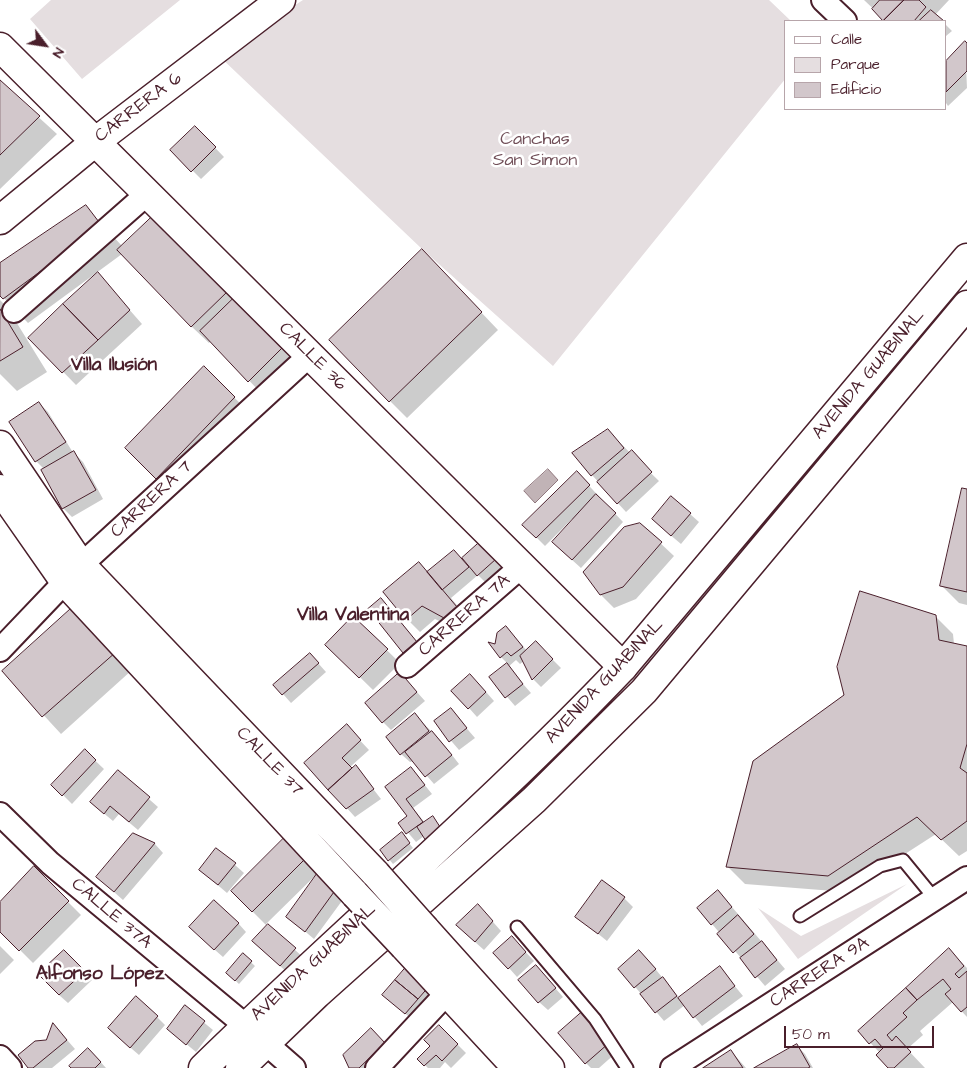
<!DOCTYPE html>
<html>
<head>
<meta charset="utf-8">
<style>
	body { margin:0 }
	#map { position:relative; width:967px; height:1068px; overflow:hidden; background:#fff; font-family:"Architects Daughter",sans-serif }
	canvas { display:block }
	.legend { position:absolute; left:784px; top:20px; width:162px; height:90px; box-sizing:border-box; background:#fff; border:1px solid #b7a5aa; margin:0; padding:6px 9px; list-style:none; font-size:15px; color:#4a1f2b }
	.legend li { display:flex; align-items:center; gap:10px; height:25px }
	.legend b { width:25px; border:1px solid #b7a5aa }
	.north { position:absolute; left:20px; top:20px; width:50px; height:50px; -webkit-text-stroke:4px #fff; paint-order:stroke; rotate:121deg; font-size:14px; font-weight:700; line-height:20px; text-align:center; color:#4a1f2b }
	.north::after { content:''; display:block; margin:auto; width:18px; height:22px; background:#4a1f2b; clip-path:polygon(50% 0,100% 100%,50% 72%,0 100%) }
	.scale { position:absolute; left:784px; top:1026px; width:150px; height:22px; box-sizing:border-box; border:2px solid #4a1f2b; border-top:0; padding-left:6px; font-size:15px; line-height:18px; white-space:nowrap; color:#4a1f2b; -webkit-text-stroke:4px #fff; paint-order:stroke }
</style>
</head>
<body>
<div id="map">
<canvas width="967" height="1068"></canvas>
<ul class="legend">
<li><b style="height:6px;background:#fff"></b>Calle</li>
<li><b style="height:14px;background:#e5dee0"></b>Parque</li>
<li><b style="height:14px;background:#d2c7cb"></b>Edificio</li>
</ul>
<div class="north">N</div>
<div class="scale">50 m</div>
</div>
<script>
const ctx = document.querySelector('canvas').getContext('2d');
ctx.lineJoin = 'round';
function fillPath(path, color) {
  ctx.fillStyle = color;
  ctx.fill(path, 'evenodd');
}
function stroke(path, color, width, dash) {
  ctx.strokeStyle = color;
  ctx.lineWidth = width;
  ctx.lineCap = dash ? 'butt' : 'round';
  ctx.setLineDash(dash || []);
  ctx.stroke(path);
}
function label(font, color, halo, rows, align = 'center') {
  ctx.font = font + ' "Architects Daughter",sans-serif';
  ctx.lineWidth = 5;
  ctx.setLineDash([]);
  ctx.textBaseline = 'middle';
  ctx.strokeStyle = halo;
  ctx.fillStyle = color;
  for (const [text, x, y, turn = 0] of rows) {
    ctx.save();
    ctx.translate(x, y);
    ctx.rotate((+turn || 0) * Math.PI / 180);
    ctx.textAlign = isNaN(turn) ? turn : align;
    if (halo) ctx.strokeText(text, 0, 0);
    ctx.fillText(text, 0, 0);
    ctx.restore();
  }
}
fillPath(new Path2D(`
	M51 0H180L82 79 30 19Z
	M303 0H769L791 21H786V78L553 366 422 249 218 55Z
	M907 884 798 959 758 908 801 936Z`), '#e5dee0');
const water = new Path2D(`
	M548 469 558 480 535 503 524 491Z`);
fillPath(water, '#c1b3b6');
stroke(water, '#91787e', 1);
fillPath(new Path2D(`
	M864 0H949L935 15 942 21H886Z
	M946 25 952 31 946 36Z
	M965 43 967 88 948 106 946 103V63Z
	M0 82 57 134 0 189Z
	M195 127 224 157 201 179 172 150Z
	M86 207 122 246 172 233 297 360 262 394 211 341 209 343 191 326 122 254 28 323 0 294V265Z
	M439 268 498 330 407 418 390 401Z
	M98 274 142 324 76 385 30 338Z
	M0 300 7 307 47 372 17 391 0 374Z
	M204 368 247 410 170 491 127 448Z
	M39 403 48 412 72 451 83 462 103 499 72 517 63 508 42 470 44 469 36 461Z
	M616 439 659 481 626 512 592 475Z
	M577 473 623 522 581 568 562 551 574 521 572 519 545 546 524 525Z
	M967 490V605L959 603 942 586Z
	M690 514 699 522 681 544 662 528Z
	M640 524 674 556 636 599 614 608 601 595Z
	M481 543 504 568 486 583 478 575 451 598 469 620 458 630 435 619 420 632 407 619 419 563 428 573 462 559Z
	M381 599 425 651 413 660 404 652Z
	M75 607 132 670 61 734 3 671Z
	M935 616 953 634 954 644 967 647V851L959 856 936 834 846 892 745 884 728 867 845 696Z
	M353 617 400 663 373 690 327 645Z
	M506 627 527 651 536 643 561 668 541 687 533 679 524 661 520 664 516 660 508 667 531 693 515 706 491 678 508 664 501 657 496 645Z
	M318 663 326 672 291 703 283 694Z
	M400 673 425 701 391 730 383 722Z
	M479 684 494 701 477 717 469 708Z
	M451 710 475 738 459 750 435 722Z
	M415 715 441 741 459 764 434 784 414 761 410 762 401 754Z
	M355 735 369 750 350 767 352 770 356 767 381 799 355 817 306 763Z
	M85 751 104 769 72 804 53 785Z
	M411 768 432 794 413 808 425 823 433 818 445 834 424 836 416 842 400 823 409 816 387 787Z
	M118 772 158 807 138 830 119 814 113 821 101 811Z
	M290 834 347 894 314 939 288 917 318 873 266 924 304 958 289 974 262 950 267 926 232 891Z
	M133 835 155 844 163 853 123 900 106 885Z
	M405 838 413 848 393 864 381 850Z
	M217 849 244 873 227 893 200 870Z
	M34 868 81 915 33 963 0 930V903Z
	M624 898 633 907 607 941 576 916Z
	M726 900 785 969 765 986 712 924Z
	M486 914 501 931 484 950 466 934Z
	M238 923 246 932 223 957 199 936Z
	M0 946 14 960 0 974Z
	M520 946 534 961 517 977 509 968Z
	M949 950 967 968V1017L953 1002 920 1031 923 1035 907 1049 925 1068H889L880 1053 859 1031Z
	M64 951 92 980 68 1003 59 995Z
	M243 955 255 966 239 984 227 973Z
	M648 960 679 998 720 968 743 996 702 1026 685 1005 664 1021 620 969Z
	M536 966 563 997 548 1010 539 1002Z
	M407 967 438 994 415 1022 393 1003Z
	M185 1007 213 1030 196 1052 168 1029Z
	M582 1014 617 1052 599 1068H591L586 1063Z
	M157 1017 165 1025 139 1055 118 1037Z
	M439 1026 466 1053 451 1068 445 1062 440 1068H428L419 1059 432 1046Z
	M371 1030 393 1052 376 1068H351Z
	M61 1033 75 1049 52 1068H30Z
	M797 1046 805 1054 813 1068H757Z
	M731 1051 746 1068H706Z
	M97 1058 106 1068H73Z`), '#0003');
const building = new Path2D(`
	M880 0H904L883 21 872 9Z
	M904 0H919L926 7 914 21H883Z
	M931 10 944 21H919Z
	M965 41 967 43V71L946 92V61Z
	M0 80 40 116 0 155Z
	M195 126 216 147 191 172 170 150Z
	M86 205 102 226 3 299 0 296V263Z
	M155 214 228 291 191 327 117 250Z
	M422 249 482 312 389 402 329 340Z
	M98 272 130 310 98 340 63 304Z
	M236 296 284 346 248 382 200 331Z
	M63 304 98 340 62 373 28 338Z
	M0 309 23 347 0 361Z
	M204 366 235 397 156 479 125 448Z
	M39 402 66 442 35 462 9 422Z
	M608 429 624 448 591 476 572 453Z
	M632 450 652 472 617 504 597 482Z
	M74 451 96 490 62 509 41 470Z
	M577 471 590 485 536 538 522 525Z
	M962 488 967 489V592L940 586Z
	M596 494 616 513 572 560 552 542Z
	M671 496 691 513 671 536 652 519Z
	M640 523 662 542 623 587 600 595 583 572 624 527Z
	M481 541 496 559 477 576 462 558Z
	M454 550 469 567 442 590 427 572Z
	M419 562 457 607 444 618 422 606 406 620 383 592Z
	M860 591 936 615 939 640 967 646V744L960 768 967 773V821L941 840 917 817 828 876 726 867 753 761 844 695 837 667Z
	M381 598 417 642 403 653 368 609Z
	M75 605 116 652 42 717 2 671Z
	M353 616 388 649 359 678 325 645Z
	M506 626 523 647 511 656 507 652 500 658 488 642 495 644 497 633Z
	M536 641 553 659 532 680 520 656Z
	M310 653 319 663 282 695 273 685Z
	M507 663 523 684 505 698 489 677Z
	M400 672 417 692 382 723 365 703Z
	M470 674 486 692 468 709 451 691Z
	M451 708 467 728 449 742 434 721Z
	M415 713 429 731 400 755 386 737Z
	M347 724 361 740 342 758 352 768 328 790 304 763Z
	M432 731 452 755 425 777 405 752Z
	M85 749 96 760 62 796 51 785Z
	M356 765 374 789 346 809 328 790Z
	M411 767 425 785 406 799 423 822 406 834 398 823 407 816 385 787Z
	M118 770 150 797 129 822 110 806 104 814 90 802Z
	M433 816 442 830 426 841 417 827Z
	M290 832 311 853 252 912 231 891Z
	M402 832 410 843 388 861 380 850Z
	M133 833 155 843 114 892 96 877Z
	M216 848 236 863 218 885 199 870Z
	M34 866 69 901 19 951 0 932V902Z
	M319 871 339 885 305 932 286 917Z
	M602 880 625 897 598 934 575 917Z
	M718 890 732 907 711 925 697 908Z
	M214 900 239 923 214 950 189 927Z
	M478 904 493 921 475 942 456 925Z
	M738 915 754 934 733 953 717 934Z
	M268 924 296 948 280 966 252 941Z
	M512 936 526 952 508 969 493 953Z
	M762 941 777 960 755 978 740 958Z
	M949 948 964 966 955 974 959 978 967 971V1007L961 1012 945 994 951 989 943 979 917 1000 906 988Z
	M64 950 85 971 59 995 38 974Z
	M639 950 656 969 634 988 618 969Z
	M243 953 252 961 235 981 226 973Z
	M536 965 556 988 538 1003 518 980Z
	M407 966 431 984 418 999 395 980Z
	M720 966 735 986 693 1018 678 998Z
	M663 977 677 996 655 1013 640 994Z
	M395 980 418 999 405 1014 382 995Z
	M906 988 917 1000 903 1013 907 1017 887 1035 892 1041 896 1036 911 1052 894 1068H888L876 1055 883 1048 875 1039 869 1044 858 1031Z
	M136 996 158 1016 130 1048 108 1028Z
	M185 1005 205 1021 186 1045 167 1029Z
	M582 1012 609 1043 585 1064 558 1033Z
	M53 1023 67 1040 33 1068H28L18 1055 35 1041 46 1040Z
	M439 1025 458 1044 442 1061 436 1055 424 1066 417 1059 430 1046 424 1040Z
	M371 1028 385 1043 359 1068H349L343 1055Z
	M797 1044 810 1067 808 1068H754Z
	M88 1048 101 1062 95 1068H71L69 1066Z
	M731 1050 743 1068H703Z`);
fillPath(building, '#d2c7cb');
stroke(building, '#4a1f2b', 1);
const service = new Path2D(`
	M800 916 880 866 903 860 935 899
	M517 927 595 1019 627 1068`);
const minor = new Path2D(`
	M823 0 845 21
	M14 311 147 194
	M0 650 81 565 310 355
	M407 666 522 566
	M0 814 50 863 246 1026 294 1068
	M0 1057 10 1068
	M377 1068 447 993
	M672 1068 967 878`);
const tertiary = new Path2D(`
	M0 47 623 667
	M0 220 95 142 281 0`);
const secondary = new Path2D(`
	M0 445 81 565 376 874
	M0 489 65 582 355 894
	M425 929 550 1068
	M404 946 517 1068
	M203 1068C342 932 490 807 623 667L967 258
	M240 1068 317 994 534 800 644 691 967 305`);
stroke(service, '#4a1f2b', 15);
stroke(minor, '#4a1f2b', 26);
stroke(tertiary, '#4a1f2b', 31);
stroke(secondary, '#4a1f2b', 31);
stroke(service, '#fff', 11);
stroke(minor, '#fff', 22);
stroke(tertiary, '#fff', 28);
stroke(secondary, '#fff', 28);
const secondaryBridge = new Path2D(`
	M376 874 425 929
	M355 894 404 946`);
stroke(secondaryBridge, '#4a1f2b', 31, []);
stroke(secondaryBridge, '#fff', 28);
label('18px', '#4a1f2b', '#fff', [
	["CARRERA 6",139,108,-37],
	["CALLE 36",312,357,45],
	["AVENIDA GUABINAL",869,375,-50],
	["CARRERA 7",152,500,-43],
	["CARRERA 7A",465,616,-41],
	["AVENIDA GUABINAL",605,682,-47],
	["CALLE 37",269,762,46],
	["CALLE 37A",111,914,40],
	["AVENIDA GUABINAL",314,963,-43],
	["CARRERA 9A",820,973,-33]
]);
label('18px', '#714f58', '#fff', [
	["Canchas",535,140],
	["San Simon",535,161]
]);
label('bold 19px', '#4a1f2b', '#fff', [
	["Villa Ilusión",114,366],
	["Villa Valentina",353,616],
	["Alfonso López",100,975]
]);
</script>
</body>
</html>
